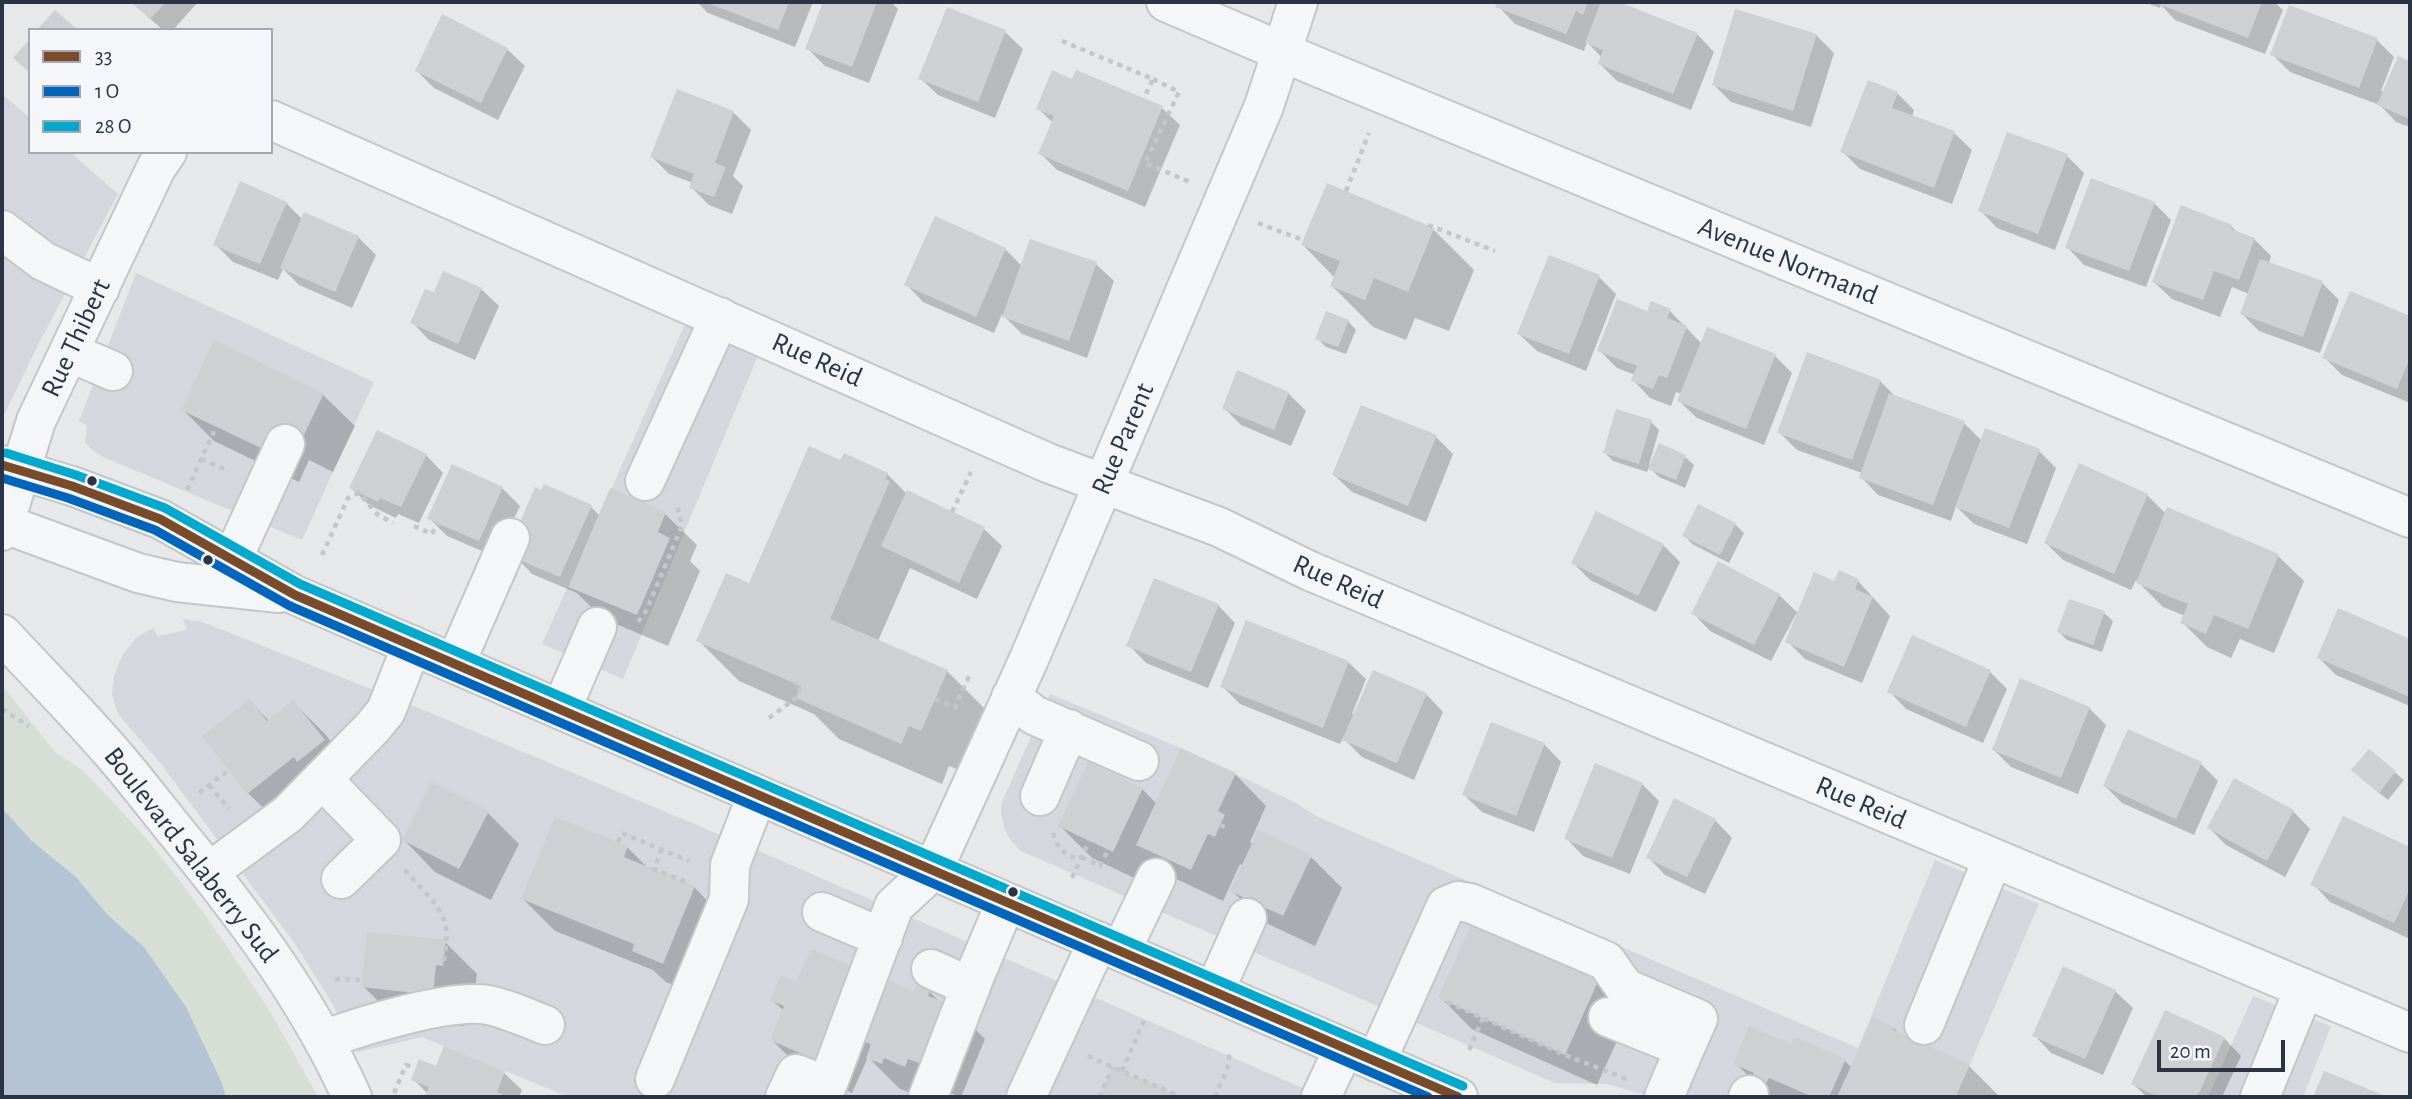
<!DOCTYPE html>
<html>
<head>
<meta charset="utf-8">
<style>
	body { margin:0 }
	#map { position:relative; width:2412px; height:1099px; overflow:hidden; background:#e6e8ea; font-family:"Alegreya Sans",sans-serif }
	canvas { display:block }
	.frame { position:absolute; inset:0; border:4px solid #2b3445; pointer-events:none }
	.legend { position:absolute; left:28px; top:28px; width:245px; height:126px; box-sizing:border-box; background:#f4f6f9; border:2px solid #a4a8b1; margin:0; padding:9px 12px; list-style:none; font-size:21px; color:#2b3445 }
	.legend li { display:flex; align-items:center; gap:14px; height:35px }
	.legend b { width:35px; border:2px solid #a4a8b1 }
	.scale { position:absolute; left:2157px; top:1040px; width:128px; height:32px; box-sizing:border-box; border:4px solid #2b3445; border-top:0; padding-left:9px; font-size:21px; line-height:24px; white-space:nowrap; color:#2b3445; -webkit-text-stroke:5px #f4f6f9; paint-order:stroke }
</style>
</head>
<body>
<div id="map">
<canvas width="2412" height="1099"></canvas>
<div class="frame"></div>
<ul class="legend">
<li><b style="height:9px;background:#7a4b2a"></b>33</li>
<li><b style="height:9px;background:#0065bd"></b>1 O</li>
<li><b style="height:9px;background:#00a9ce"></b>28 O</li>
</ul>
<div class="scale">20 m</div>
</div>
<script>
const ctx = document.querySelector('canvas').getContext('2d');
ctx.lineJoin = 'round';
function fillPath(path, color) {
  ctx.fillStyle = color;
  ctx.fill(path, 'evenodd');
}
function stroke(path, color, width, dash) {
  ctx.strokeStyle = color;
  ctx.lineWidth = width;
  ctx.lineCap = dash ? 'butt' : 'round';
  ctx.setLineDash(dash || []);
  ctx.stroke(path);
}
function label(font, color, halo, rows, align = 'center') {
  ctx.font = font + ' "Alegreya Sans",sans-serif';
  ctx.lineWidth = 5;
  ctx.setLineDash([]);
  ctx.textBaseline = 'middle';
  ctx.strokeStyle = halo;
  ctx.fillStyle = color;
  for (const [text, x, y, turn = 0] of rows) {
    ctx.save();
    ctx.translate(x, y);
    ctx.rotate((+turn || 0) * Math.PI / 180);
    ctx.textAlign = isNaN(turn) ? turn : align;
    if (halo) ctx.strokeText(text, 0, 0);
    ctx.fillText(text, 0, 0);
    ctx.restore();
  }
}
fillPath(new Path2D(`
	M2 94 30 118V152H70L118 194 40 341 5 413 2 412Z
	M136 273 374 382 302 540 103 457 91 449 85 442 87 425 79 421Z
	M685 324 757 358 623 679 542 644Z
	M183 619 202 622 228 632 426 711 775 858 1323 1097H569L422 1037 358 1052 329 998 293 941 161 764 118 714 112 695 114 676 123 654 136 638 153 628 158 636 187 630Z
	M1050 694 1181 748 1294 802 1318 817 1858 1048 1935 860 2039 904 1957 1094 1964 1097H1651L1607 1084 1555 1083 1021 851 1011 841 1005 830 1001 814 1002 802Z
	M2253 996 2331 1026 2303 1097H2208Z`), '#d4d7dd');
fillPath(new Path2D(`
	M2 685 55 752 82 770 109 798 146 838 187 890 226 945 271 1013 318 1097H226L222 1083 186 1007 144 947 108 915 76 877 32 841 2 808Z`), '#d6ded6');
fillPath(new Path2D(`
	M2 808 32 841 76 877 108 915 144 947 186 1007 222 1083 226 1097H2Z`), '#b4c4d5');
fillPath(new Path2D(`
	M131 2H198L173 30H163Z
	M692 2H813L795 47 708 13 698 3Z
	M825 2H891L898 9 869 83 825 66 807 48Z
	M1499 2H1614L1697 34 1714 52 1691 110 1617 81 1600 64 1602 58 1587 42 1584 51 1515 24 1498 6Z
	M2144 2H2274L2283 10 2265 54 2175 20 2161 5 2160 8Z
	M948 9 1005 32 1023 49 995 118 938 95 920 78Z
	M1816 35 1834 53 1811 127 1731 102 1714 85Z
	M2377 40 2394 57 2381 91 2384 92 2399 58 2410 63V127L2396 122 2377 102V104L2290 72 2272 54Z
	M507 49 525 66 498 120 434 88 417 71Z
	M1077 72 1162 108 1180 125 1145 207 1057 170 1040 153 1053 123 1038 108 1073 81Z
	M678 91 734 113 751 130 733 176 743 186 732 214 709 205 691 187 693 183 669 174 652 157Z
	M1897 93 1914 110 1912 117 1954 133 1972 150 1952 204 1860 169 1842 151Z
	M2067 156 2084 173 2055 250 1997 228 1980 210Z
	M286 203 303 220 358 237 376 255 352 308 299 285 283 269 278 280 233 262 215 244Z
	M2154 203 2171 220 2146 287 2084 265 2067 247Z
	M2231 226 2238 233 2254 239 2271 256 2269 264 2322 283 2339 300 2320 353 2259 331 2242 314 2249 294 2232 287 2220 317 2172 299 2154 282Z
	M1433 229 1474 270 1449 331 1415 318 1406 340 1373 327 1332 286 1335 278 1303 245Z
	M1005 249 1022 266 1096 264 1114 281 1087 358 1022 334 1002 314 994 333 923 302 906 284Z
	M1599 277 1616 294 1586 371 1537 351 1519 334Z
	M481 289 499 306 475 360 429 340 412 322 435 295Z
	M2351 293 2410 318V403L2342 375 2324 357Z
	M1670 311 1702 344 1775 356 1792 373 1764 445 1697 418 1679 401 1682 394 1676 392 1671 406 1650 398 1633 380 1635 375 1617 368 1599 350 1648 313Z
	M1348 321 1356 330 1346 354 1326 347 1317 338Z
	M1238 372 1288 393 1306 411 1291 446 1241 425 1224 408Z
	M1880 381 1897 398 1964 423 1982 441 2039 451 2056 468 2027 544 1974 524 1956 506 1951 521 1878 495 1861 477 1862 473 1797 450 1779 432Z
	M323 395 355 426 333 472 309 460 299 482 214 441 183 410Z
	M1651 422 1659 430 1649 465 1685 457 1694 465 1685 488 1659 477 1649 467 1647 472 1613 461 1605 453Z
	M1436 437 1453 454 1426 522 1352 492 1334 475Z
	M426 455 443 473 419 523 398 514 396 518 369 505 351 488Z
	M841 462 887 474 907 494 984 529 1002 546 977 599 910 568 878 641 947 671 988 712 962 771 949 766 942 784 839 739 814 714 739 681 698 640 750 585Z
	M2080 466 2147 495 2166 514 2168 510 2278 556 2304 581 2274 653 2240 639 2231 658 2207 647 2182 622 2185 616 2163 607 2136 580 2131 590 2063 560 2046 543Z
	M502 488 520 506 496 557 447 536 429 518Z
	M611 490 665 514 697 545 690 561 700 571 668 646 602 618 577 593 532 574 515 556 591 507 600 516Z
	M1735 524 1744 533 1729 563 1692 544 1684 535Z
	M1663 545 1680 562 1656 612 1590 580 1573 563Z
	M1858 581 1890 616 1862 683 1805 659 1787 641 1798 616 1796 614 1771 661 1710 631 1693 613 1779 595 1799 614 1835 583Z
	M1218 605 1235 623 1208 688 1146 663 1129 645Z
	M2339 610 2410 641V706L2336 675 2319 658Z
	M2104 613 2113 621 2102 652 2067 640 2059 632Z
	M1348 662 1366 679 1352 714 1355 715 1426 694 1443 712 1414 780 1362 757 1343 738 1340 744 1240 704 1222 686Z
	M1990 672 2007 689 1983 743 1906 709 1889 691Z
	M250 701 269 721 293 702 325 734 355 773 330 792 280 824 248 793Z
	M2089 708 2106 725 2078 794 2011 767 1994 750Z
	M1544 744 1561 762 1534 832 1482 812 1464 795Z
	M2369 751 2404 780 2388 800 2362 779Z
	M2201 764 2218 781 2194 835 2122 803 2105 786Z
	M1235 774 1266 806 1250 842 1253 845 1311 857 1342 888 1315 946 1264 922 1232 891 1243 866 1240 864 1223 901 1170 876 1145 883 1092 858 1060 826 1142 789 1157 804Z
	M1642 784 1659 801 1630 874 1583 856 1566 838Z
	M2293 811 2310 829 2285 877 2226 845 2209 828Z
	M488 813 519 844 491 900 435 872 404 840Z
	M2343 818 2410 849V939L2330 902 2313 884Z
	M1715 820 1732 838 1705 894 1665 875 1648 857Z
	M627 847 649 869 694 887 725 919 695 994 666 982 653 970 555 931 523 899Z
	M445 942 477 974 474 997 467 996 464 1026 395 1018 363 986Z
	M859 972 885 997 929 991 941 1003 953 1007 985 1039 961 1097 940 1089 914 1094 900 1089 868 1057 852 1093 803 1071 772 1040 784 1011 772 1000 797 984Z
	M1599 978 1631 1010 1597 1085 1472 1029 1440 997Z
	M2115 991 2133 1008 2103 1075 2051 1053 2034 1035Z
	M1894 1028 1901 1036 1969 1066 2000 1097H1771L1735 1063 1792 1046 1845 1061 1852 1068Z
	M2224 1038 2241 1056 2222 1097H2147L2133 1084Z
	M445 1048 504 1073 522 1090 519 1097H426L428 1094 413 1079 437 1069Z`), '#0003');
fillPath(new Path2D(`
	M131 2H166L150 19Z
	M705 2H789L778 30Z
	M823 2H877L852 67 805 49Z
	M1497 2H1588L1583 15 1576 11 1566 34 1495 7Z
	M1601 2H1619L1698 33 1673 94 1598 64 1603 50 1585 43Z
	M2153 2H2262L2248 38Z
	M2289 5 2378 38 2359 88 2270 55Z
	M947 7 1006 30 978 102 918 79Z
	M1735 9 1817 34 1793 111 1712 85Z
	M55 10 78 30H37Z
	M442 14 508 48 481 103 415 71Z
	M30 39V73L13 58Z
	M2398 56 2410 61V119L2377 105Z
	M1052 70 1072 79 1076 70 1163 106 1128 191 1038 154 1054 116 1036 109Z
	M1868 80 1898 92 1892 108 1955 131 1934 188 1840 152Z
	M677 89 734 111 715 163 726 167 714 197 689 188 694 174 650 157Z
	M2007 132 2068 154 2038 234 1978 211Z
	M2091 178 2155 202 2129 271 2065 248Z
	M240 181 287 202 260 264 213 245Z
	M1327 183 1434 228 1408 292 1374 278 1365 300 1330 286 1340 261 1301 245Z
	M2181 205 2232 225 2231 229 2255 238 2239 280 2214 271 2203 300 2152 282Z
	M304 212 359 236 335 292 280 268Z
	M935 216 1006 248 976 317 904 285Z
	M1030 239 1097 262 1069 341 1002 317Z
	M1549 255 1600 275 1569 354 1517 334Z
	M2260 259 2323 281 2303 337 2240 314Z
	M443 271 482 288 458 344 410 323 425 289 434 292Z
	M2350 291 2410 316V358L2397 389 2322 358Z
	M1617 299 1647 311 1651 301 1671 309 1667 318 1687 326 1667 378 1659 375 1653 389 1631 381 1637 366 1597 351Z
	M1326 311 1349 320 1338 347 1315 339Z
	M1707 327 1776 354 1746 429 1677 401Z
	M214 340 324 393 301 441 267 451 181 410Z
	M1807 352 1881 380 1852 460 1777 433Z
	M1237 370 1289 392 1274 430 1222 409Z
	M1889 393 1965 421 1933 505 1859 478Z
	M1361 405 1437 435 1408 506 1332 475Z
	M1616 409 1652 420 1639 464 1603 453Z
	M1985 428 2040 449 2009 528 1955 507Z
	M377 430 427 454 401 507 380 498 378 502 349 488Z
	M1659 443 1686 455 1676 480 1648 469Z
	M809 446 840 460 844 453 888 473 885 479 890 481 830 619 948 670 921 731 909 726 901 744 796 698 801 686 696 641 726 573 749 583Z
	M2079 463 2148 494 2114 574 2044 543Z
	M452 464 503 487 479 541 427 519Z
	M544 484 592 505 560 577 512 557 516 532 535 487 541 490Z
	M610 488 666 512 658 532 670 538 637 615 568 587Z
	M907 490 985 527 959 583 881 546Z
	M1698 504 1736 523 1720 555 1682 536Z
	M2167 507 2279 554 2248 629 2214 615 2206 634 2180 623 2188 604 2136 583Z
	M1596 511 1664 544 1638 596 1571 563Z
	M1718 561 1780 594 1754 645 1691 614Z
	M1839 570 1859 579 1855 589 1873 597 1844 667 1785 642 1814 572 1834 581Z
	M1154 578 1219 604 1191 672 1126 646Z
	M2069 599 2105 611 2093 645 2057 632Z
	M2338 608 2410 639V697L2317 658Z
	M1246 620 1349 661 1323 728 1220 687Z
	M1912 635 1991 670 1966 727 1887 692Z
	M1373 670 1427 693 1397 763 1342 740Z
	M2020 678 2090 707 2061 778 1992 750Z
	M250 699 267 721 293 700 325 740 297 762 294 757 247 794 202 736Z
	M1491 722 1545 743 1516 816 1462 795Z
	M2128 729 2202 762 2176 819 2103 786Z
	M1181 748 1236 773 1218 811 1225 815 1220 825 1215 837 1208 834 1191 870 1136 845Z
	M2369 749 2396 771 2379 793 2351 770Z
	M1088 762 1143 788 1113 852 1058 826Z
	M1595 763 1643 783 1612 858 1564 839Z
	M2234 778 2294 810 2267 861 2207 828Z
	M431 782 489 811 459 869 402 840Z
	M1674 798 1716 819 1687 877 1646 858Z
	M2343 816 2410 847V889L2394 923 2310 885Z
	M555 817 628 846 624 857 695 886 663 964 632 951 634 944 521 899Z
	M1258 830 1312 855 1283 916 1230 891Z
	M1473 920 1600 977 1565 1055 1438 998Z
	M367 932 446 940 443 966 436 965 433 995 361 987Z
	M811 949 860 970 820 1062 770 1040 784 1006 770 1000 781 975 796 982Z
	M2063 966 2116 990 2085 1059 2032 1036Z
	M889 980 913 991 916 984 924 987 930 990 928 996 954 1006 929 1067 908 1059 905 1067 884 1058 882 1064 866 1058 871 1044 865 1042Z
	M2165 1010 2225 1037 2197 1097H2159L2131 1084Z
	M1873 1017 1895 1027 1894 1030 1970 1065 1957 1094 1964 1097H1837Z
	M1749 1026 1791 1044 1795 1037 1846 1059 1829 1097H1813L1769 1078 1765 1085 1751 1079 1754 1073 1733 1064Z
	M444 1046 505 1071 497 1092 508 1097H424L429 1087 411 1080 419 1059 436 1066Z
	M1113 1067 1122 1071 1181 1097H1099Z
	M2324 1071 2388 1097H2313Z`), '#ced0d3');
const minor = new Path2D(`
	M1166 2 1308 63 2410 518
	M271 120 1048 463 1219 527 1310 571 2410 1033
	M2 230 43 261 100 288
	M69 352 113 371
	M2 465 72 486 160 519 295 595 1458 1097
	M645 481 720 317
	M2 523 138 573 177 582 279 593
	M2 531 36 421 156 168 167 152
	M232 560 285 444
	M2 634C39 674 78 713 114 755 139 784 162 815 187 845 251 924 310 1004 352 1097
	M455 664 510 538
	M1011 697 1034 715 1139 761
	M561 710 597 627
	M322 779 381 840 341 879
	M1040 796 1069 729
	M209 872 288 814 373 727 386 711 412 645
	M822 912 883 938
	M1121 951 1156 878
	M931 969 971 987
	M1214 992 1247 918
	M1608 1017 1685 1048 1664 1097
	M1924 1025 1993 858
	M323 1040C361 1026 450 998 488 1005 508 1009 527 1018 545 1025
	M1376 1062 1446 906 1458 901 1470 903 1606 961 1625 988 1698 1019 1685 1048
	M655 1079 729 899 730 865 757 795
	M785 1097 796 1074 827 1086 894 906 933 870 1029 659 1264 106 1298 2
	M928 1097 976 973 1006 902
	M1026 1097 1098 941
	M1321 1097 1344 1048
	M1748 1097 1749 1095
	M2260 1097 2304 989`);
stroke(minor, '#c4c6c8', 42);
stroke(new Path2D(`
	M1062 41 1153 79 1144 98
	M1153 79 1179 92 1145 163 1190 182
	M1346 191 1369 133
	M1258 223 1303 240
	M1428 225 1495 251
	M201 459 229 471
	M187 490 216 427
	M952 512 971 472
	M414 526 432 534 437 523
	M322 555 348 498 359 493 377 514 393 523
	M638 622 646 611 682 526 677 505
	M935 699 955 707 971 672
	M2 709 29 726
	M769 718 796 698 801 686 795 683
	M209 785 229 809
	M199 793 229 770
	M1220 825 1225 827
	M1053 833C1057 850 1065 854 1080 860
	M618 842 622 833 689 861
	M662 849 654 869 689 883
	M1082 857 1100 866 1108 850
	M405 870C417 885 438 902 444 920 449 934 445 952 443 966
	M1072 878 1089 841
	M335 979 362 980
	M1447 1002 1565 1055 1629 1080
	M1469 1050 1483 1018
	M1088 1056 1181 1097
	M1122 1071 1146 1016
	M394 1093 406 1065 415 1068
	M1099 1097 1113 1067
	M1215 1097 1229 1064V1052`), '#c5c6ca', 4.5, [5, 5]);
stroke(minor, '#f5f6f7', 38);
stroke(new Path2D(`
	M2 465 72 486 160 519 295 595 1458 1097`), '#7a4b2a', 9);
stroke(new Path2D(`
	M2 478 68 498 155 530 290 606 1428 1097`), '#0065bd', 9);
stroke(new Path2D(`
	M6 453 76 475 165 508 300 584 1463 1086`), '#00a9ce', 9);
for (const [x, y, r, color] of [
	[92,481,6,"#2b3445"],
	[208,560,6,"#2b3445"],
	[1013,892,6,"#2b3445"]
]) {
  const dot = new Path2D();
  dot.arc(x, y, r, 0, 2 * Math.PI);
  ctx.fillStyle = color;
  ctx.fill(dot);
  stroke(dot, '#f4f6f9', 2.5);
}
label('28px', '#2b3445', '#f4f6f9', [
	["Avenue Normand",1788,261,22],
	["Rue Thibert",76,338,-65],
	["Rue Reid",817,360,24],
	["Rue Parent",1123,439,-67],
	["Rue Reid",1338,582,24],
	["Rue Reid",1861,803,23],
	["Boulevard Salaberry Sud",191,855,52]
]);
</script>
</body>
</html>
